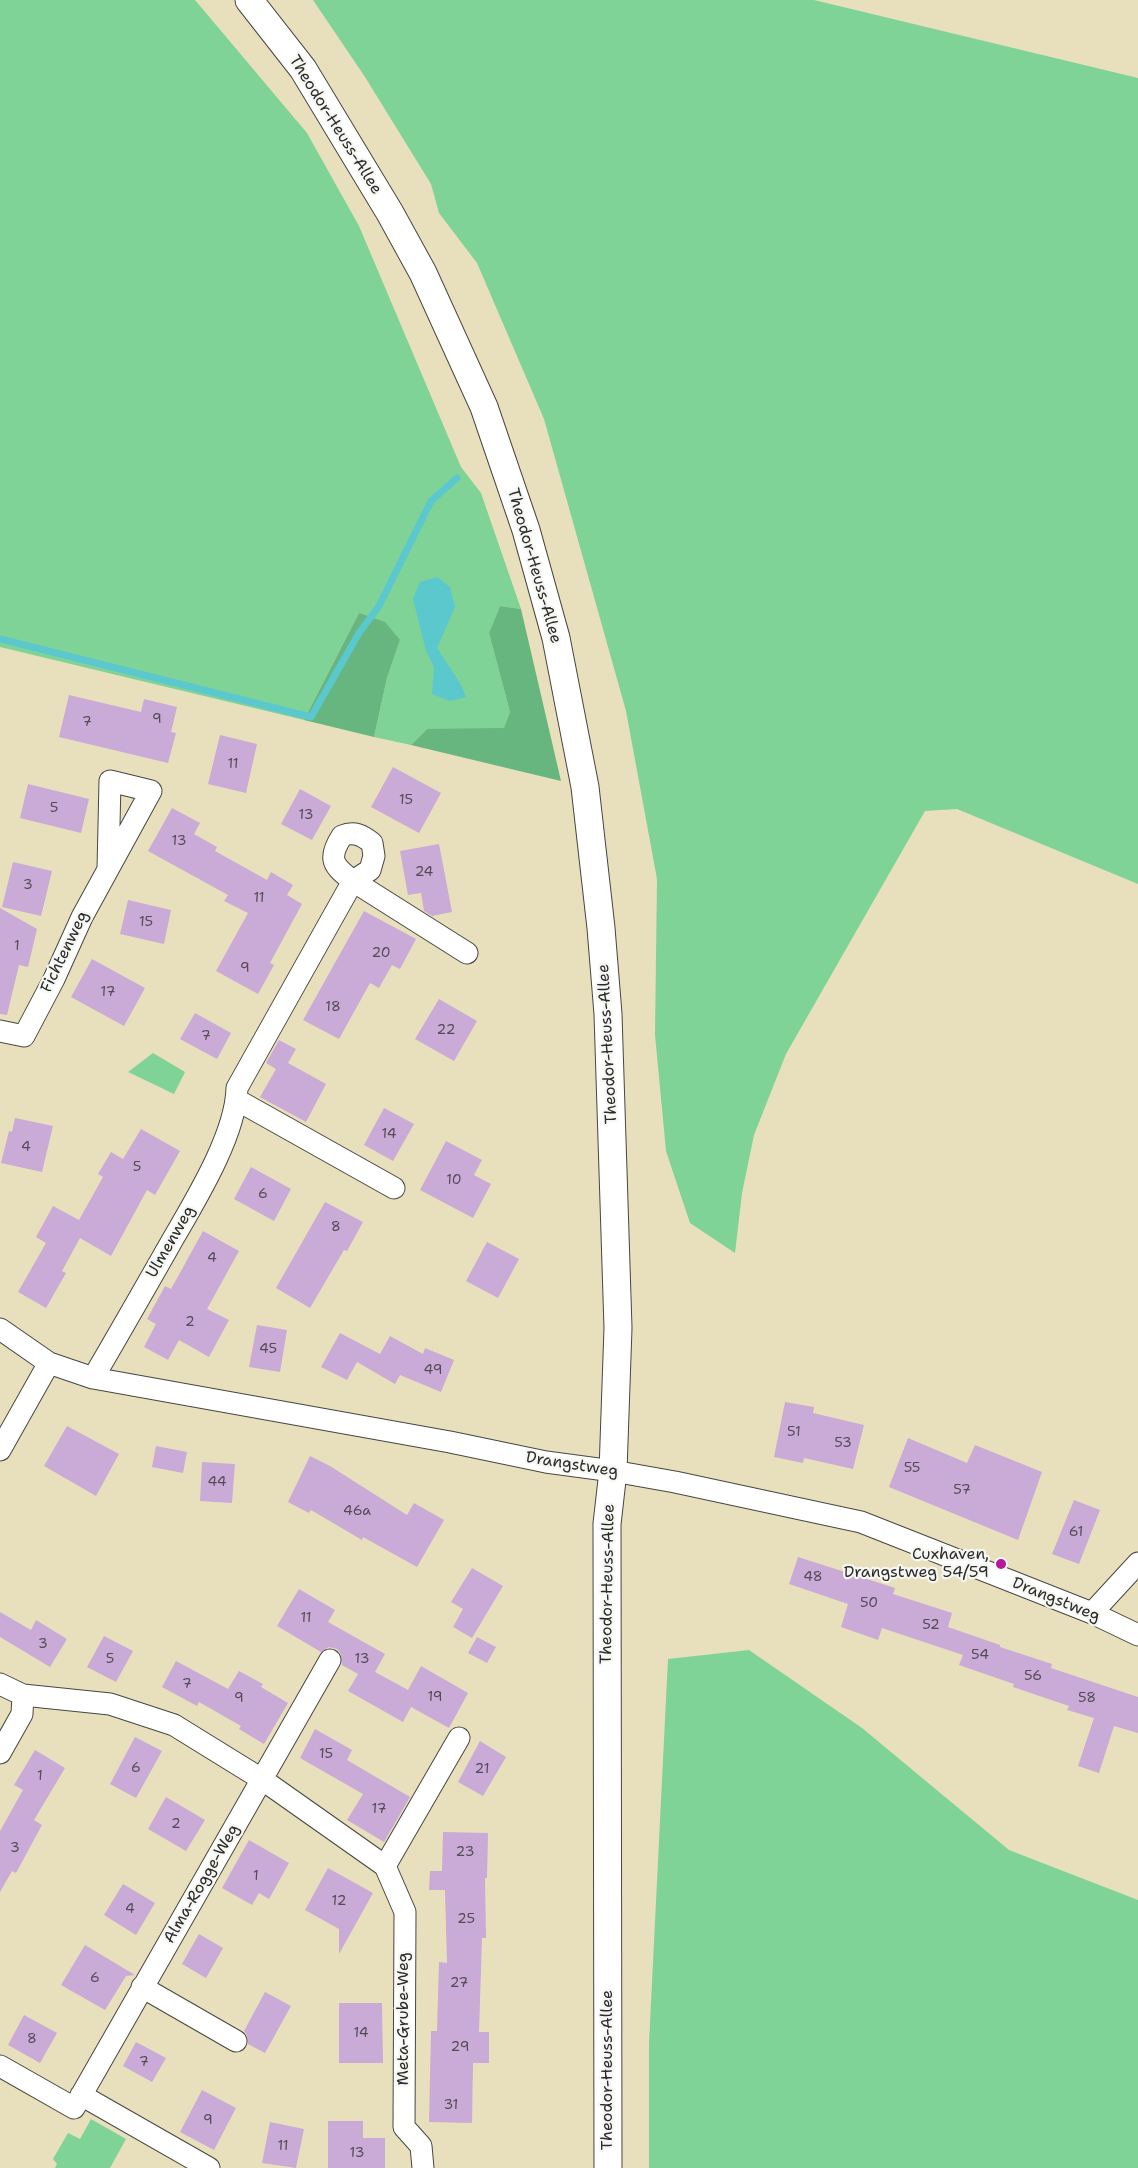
<!DOCTYPE html>
<html>
<head>
<meta charset="utf-8">
<style>
	body { margin:0 }
	canvas { display:block; background:#e8e0bc }
</style>
</head>
<body>
<canvas width="1138" height="2168"></canvas>
<script>
const ctx = document.querySelector('canvas').getContext('2d');
ctx.lineJoin = 'round';
function fillPath(path, color) {
  ctx.fillStyle = color;
  ctx.fill(path, 'evenodd');
}
function stroke(path, color, width, dash) {
  ctx.strokeStyle = color;
  ctx.lineWidth = width;
  ctx.lineCap = dash ? 'butt' : 'round';
  ctx.setLineDash(dash || []);
  ctx.stroke(path);
}
function label(font, color, halo, rows, align = 'center') {
  ctx.font = font + ' "Shantell Sans",sans-serif';
  ctx.lineWidth = 4.5;
  ctx.setLineDash([]);
  ctx.textBaseline = 'middle';
  ctx.strokeStyle = halo;
  ctx.fillStyle = color;
  for (const [text, x, y, turn = 0] of rows) {
    ctx.save();
    ctx.translate(x, y);
    ctx.rotate((+turn || 0) * Math.PI / 180);
    ctx.textAlign = isNaN(turn) ? turn : align;
    if (halo) ctx.strokeText(text, 0, 0);
    ctx.fillText(text, 0, 0);
    ctx.restore();
  }
}
fillPath(new Path2D(`
	M0 0H195L307 133 359 226 461 467 481 493 521 609 500 606 489 633 510 712 504 729H427L411 745 374 737 387 678 400 640 359 613 304 720 0 647Z
	M313 0H814L1138 78V884L957 809 925 811 786 1054 754 1135 742 1193 735 1253 690 1223 666 1151 655 1035 657 879 626 711 544 419 477 263 439 213 431 184 365 77Z
	M153 1053 185 1072 174 1094 128 1072Z
	M749 1650 862 1728 1009 1850 1138 1900V2168H649V2043L668 1659Z
	M91 2119 126 2139 110 2168H55L57 2164 53 2159 68 2133 80 2139Z`), '#7fd396');
fillPath(new Path2D(`
	M500 606 521 609 561 781 411 745 427 729 504 728 510 712 489 633Z
	M359 613 385 622 400 640 387 678 374 737 304 720Z`), '#67b57f');
fillPath(new Path2D(`
	M437 577 450 587 455 607 437 648 460 683 466 697 450 701 432 694 434 667 426 651 413 599 420 582Z`), '#5bc8ce');
stroke(new Path2D(`
	M0 639 311 717 359 633 379 606 431 501 457 478`), '#5bc8ce', 7);
fillPath(new Path2D(`
	M69 695 141 712 144 699 177 707 171 732 176 733 168 763 59 737Z
	M220 735 257 744 246 793 208 784Z
	M393 767 441 793 419 833 371 807Z
	M28 784 89 799 81 833 20 818Z
	M300 789 331 806 312 840 281 824Z
	M172 808 200 823 194 834 217 847 215 851 267 880 271 872 293 885 287 895 302 904 270 963 274 965 258 994 216 971 248 913 224 901 228 895 148 851Z
	M439 844 452 912 432 916 424 911 421 893 408 895 400 851Z
	M13 862 52 871 41 916 2 907Z
	M128 900 171 910 164 944 120 934Z
	M0 908 37 929 28 967 19 965 7 1015 0 1014Z
	M364 911 416 939 400 969 392 965 379 988 370 983 339 1039 303 1020Z
	M92 959 145 988 124 1026 71 997Z
	M439 999 477 1021 454 1061 415 1039Z
	M195 1013 231 1033 217 1059 180 1039Z
	M279 1040 296 1049 288 1063 326 1084 306 1122 260 1097 276 1069 266 1063Z
	M384 1108 414 1124 393 1161 364 1145Z
	M15 1118 53 1126 42 1172 1 1163 9 1131 12 1132Z
	M141 1129 180 1151 155 1195 147 1190 111 1256 80 1238 62 1271 66 1273 46 1308 18 1292 46 1243 36 1237 53 1206 79 1220 103 1177 98 1174 111 1152 123 1159Z
	M446 1141 482 1160 474 1175 491 1184 473 1218 420 1190Z
	M251 1167 291 1189 274 1221 234 1199Z
	M325 1202 363 1222 347 1251 344 1250 310 1308 276 1288Z
	M203 1231 239 1251 207 1309 229 1320 209 1357 179 1340 168 1360 144 1347 156 1324 147 1319 165 1286 171 1289Z
	M487 1242 519 1259 498 1298 466 1281Z
	M257 1325 287 1330 280 1372 249 1367Z
	M340 1333 380 1354 390 1336 423 1354 425 1348 454 1360 441 1392 400 1375 395 1384 357 1362 347 1380 321 1367Z
	M785 1402 814 1407 813 1413 864 1425 853 1469 804 1458 803 1463 774 1457Z
	M67 1426 119 1454 96 1496 44 1466Z
	M908 1438 967 1463 975 1445 1042 1472 1018 1540 889 1487Z
	M156 1446 187 1452 183 1473 152 1467Z
	M310 1456 330 1466 407 1515 414 1503 444 1520 417 1567 363 1537 362 1540 311 1510 309 1513 288 1502Z
	M202 1462 235 1464 232 1503 200 1501Z
	M1074 1500 1100 1510 1079 1564 1052 1554Z
	M798 1557 895 1588 893 1594 952 1613 948 1627 1000 1645V1647L1052 1664 1051 1668 1138 1697V1733L1114 1726 1099 1773 1078 1766 1094 1718 1067 1710 1069 1706 1013 1687 1014 1684 959 1665 963 1655 882 1628 878 1640 841 1627 848 1604 789 1584Z
	M472 1568 503 1586 472 1638 453 1627 463 1609 451 1602Z
	M299 1589 335 1610 328 1622 385 1654 375 1672 408 1690 421 1666 468 1693 449 1728 411 1707 403 1722 348 1691 358 1674 342 1665 341 1654 337 1649 329 1647 321 1652 277 1626Z
	M0 1612 31 1630 36 1620 67 1639 50 1667 0 1637Z
	M104 1636 133 1651 116 1682 87 1667Z
	M477 1637 496 1647 487 1663 468 1653Z
	M176 1661 228 1689 239 1671 263 1684 261 1687 288 1703 264 1744 239 1729 241 1726 199 1702 197 1706 162 1687Z
	M315 1729 352 1750 347 1760 410 1797 384 1842 347 1820 363 1794 300 1758Z
	M135 1737 162 1751 136 1798 110 1784Z
	M480 1741 506 1757 483 1796 458 1782Z
	M35 1750 65 1768 34 1820 42 1825 16 1873 12 1871 0 1892V1831L23 1790 14 1785Z
	M166 1797 205 1820 186 1851 148 1829Z
	M443 1832 488 1833 487 1878H485L486 1938H482L479 2032H489V2063H473L472 2123 429 2122 431 2031H437L439 1962 447 1963 445 1890H429L430 1871H442Z
	M249 1840 289 1863 269 1899 259 1893 252 1905 222 1888Z
	M328 1868 373 1893 339 1954V1929L305 1910Z
	M123 1884 155 1903 136 1935 104 1915Z
	M199 1934 223 1948 206 1978 182 1964Z
	M85 1945 135 1975 126 1976 105 2010 61 1985Z
	M265 1992 291 2006 265 2053 248 2044 247 2035 244 2031Z
	M339 2003H382L383 2063H339Z
	M24 2015 57 2033 40 2063 8 2045Z
	M136 2042 166 2058 152 2082 123 2066Z
	M202 2090 236 2108 214 2150 180 2132Z
	M328 2121H363V2138H385V2168H328Z
	M270 2122 304 2129 296 2168 262 2163Z`), '#caaad6');
const minor = new Path2D(`
	M0 1031 24 1036 54 979 82 917 151 791 110 781 108 869
	M237 1100 394 1188
	M0 1329 49 1363 93 1378 450 1442 546 1462 613 1471 675 1482 861 1522 1092 1613 1138 1635
	M93 1378C119 1334 144 1290 169 1246 193 1204 236 1136 237 1088L353 881 370 870 374 856 372 843C362 835 354 831 342 836 327 859 333 866 353 881L467 953
	M0 1450 49 1363
	M1092 1613 1138 1563
	M0 1684 23 1695 110 1704 174 1725 263 1780 385 1866 405 1912 404 2127 421 2146 423 2168
	M0 1753 22 1714 23 1695
	M385 1866 459 1738
	M142 1987 236 2041
	M0 2066 74 2108 330 1660
	M81 2095 209 2168`);
const tertiary = new Path2D(`
	M249 0 303 69 390 213 423 273 484 407 526 530 556 638 585 787 601 928 608 1014 618 1328 613 1471 607 1524 608 2168`);
stroke(minor, '#474641', 23);
stroke(tertiary, '#474641', 29);
stroke(minor, '#fff', 21);
stroke(tertiary, '#fff', 27);
for (const [x, y, r, color] of [
	[1001,1564,6,"#b5179e"]
]) {
  const dot = new Path2D();
  dot.arc(x, y, r, 0, 2 * Math.PI);
  ctx.fillStyle = color;
  ctx.fill(dot);
  stroke(dot, '#f6f6f2', 2);
}
label('14px', '#534b56', null, [
	["9",157,719],
	["7",87,722],
	["11",233,764],
	["15",406,800],
	["5",54,808],
	["13",306,815],
	["13",179,841],
	["24",424,872],
	["3",28,885],
	["11",259,898],
	["15",146,922],
	["1",17,946],
	["20",381,953],
	["9",245,968],
	["17",108,992],
	["18",333,1007],
	["22",446,1030],
	["7",206,1036],
	["14",389,1134],
	["4",26,1147],
	["5",137,1167],
	["10",454,1180],
	["6",263,1194],
	["8",336,1227],
	["4",212,1258],
	["2",190,1322],
	["45",268,1349],
	["49",433,1370],
	["51",794,1432],
	["53",843,1443],
	["55",912,1468],
	["44",217,1482],
	["57",962,1490],
	["46a",357,1511],
	["61",1076,1532],
	["48",813,1577],
	["50",869,1603],
	["11",306,1618],
	["52",931,1625],
	["3",43,1644],
	["54",980,1655],
	["5",110,1659],
	["13",362,1659],
	["56",1033,1676],
	["7",187,1684],
	["19",435,1697],
	["9",239,1698],
	["58",1087,1698],
	["15",326,1754],
	["6",136,1768],
	["21",482,1769],
	["1",40,1776],
	["17",379,1809],
	["2",176,1824],
	["3",15,1848],
	["23",465,1852],
	["1",256,1876],
	["12",339,1901],
	["4",130,1909],
	["25",466,1919],
	["6",95,1978],
	["27",459,1983],
	["14",361,2033],
	["8",32,2039],
	["29",460,2047],
	["7",144,2062],
	["31",451,2105],
	["9",208,2120],
	["11",283,2146],
	["13",357,2153]
]);
label('16px', '#2b2b2b', '#f6f6f2', [
	["Theodor-Heuss-Allee",335,125,58],
	["Theodor-Heuss-Allee",534,566,74],
	["Fichtenweg",65,952,-64],
	["Theodor-Heuss-Allee",608,1044,-93],
	["Ulmenweg",171,1242,-60],
	["Drangstweg",572,1465,9],
	["Theodor-Heuss-Allee",608,1584,-89],
	["Drangstweg",1056,1600,22],
	["Alma-Rogge-Weg",202,1884,-60],
	["Meta-Grube-Weg",404,2019,-90],
	["Theodor-Heuss-Allee",608,2070,-90]
]);
label('16px', '#2b2b2b', '#f6f6f2', [
	["Cuxhaven,",989,1555],
	["Drangstweg 54/59",989,1573]
], 'right');
</script>
</body>
</html>
